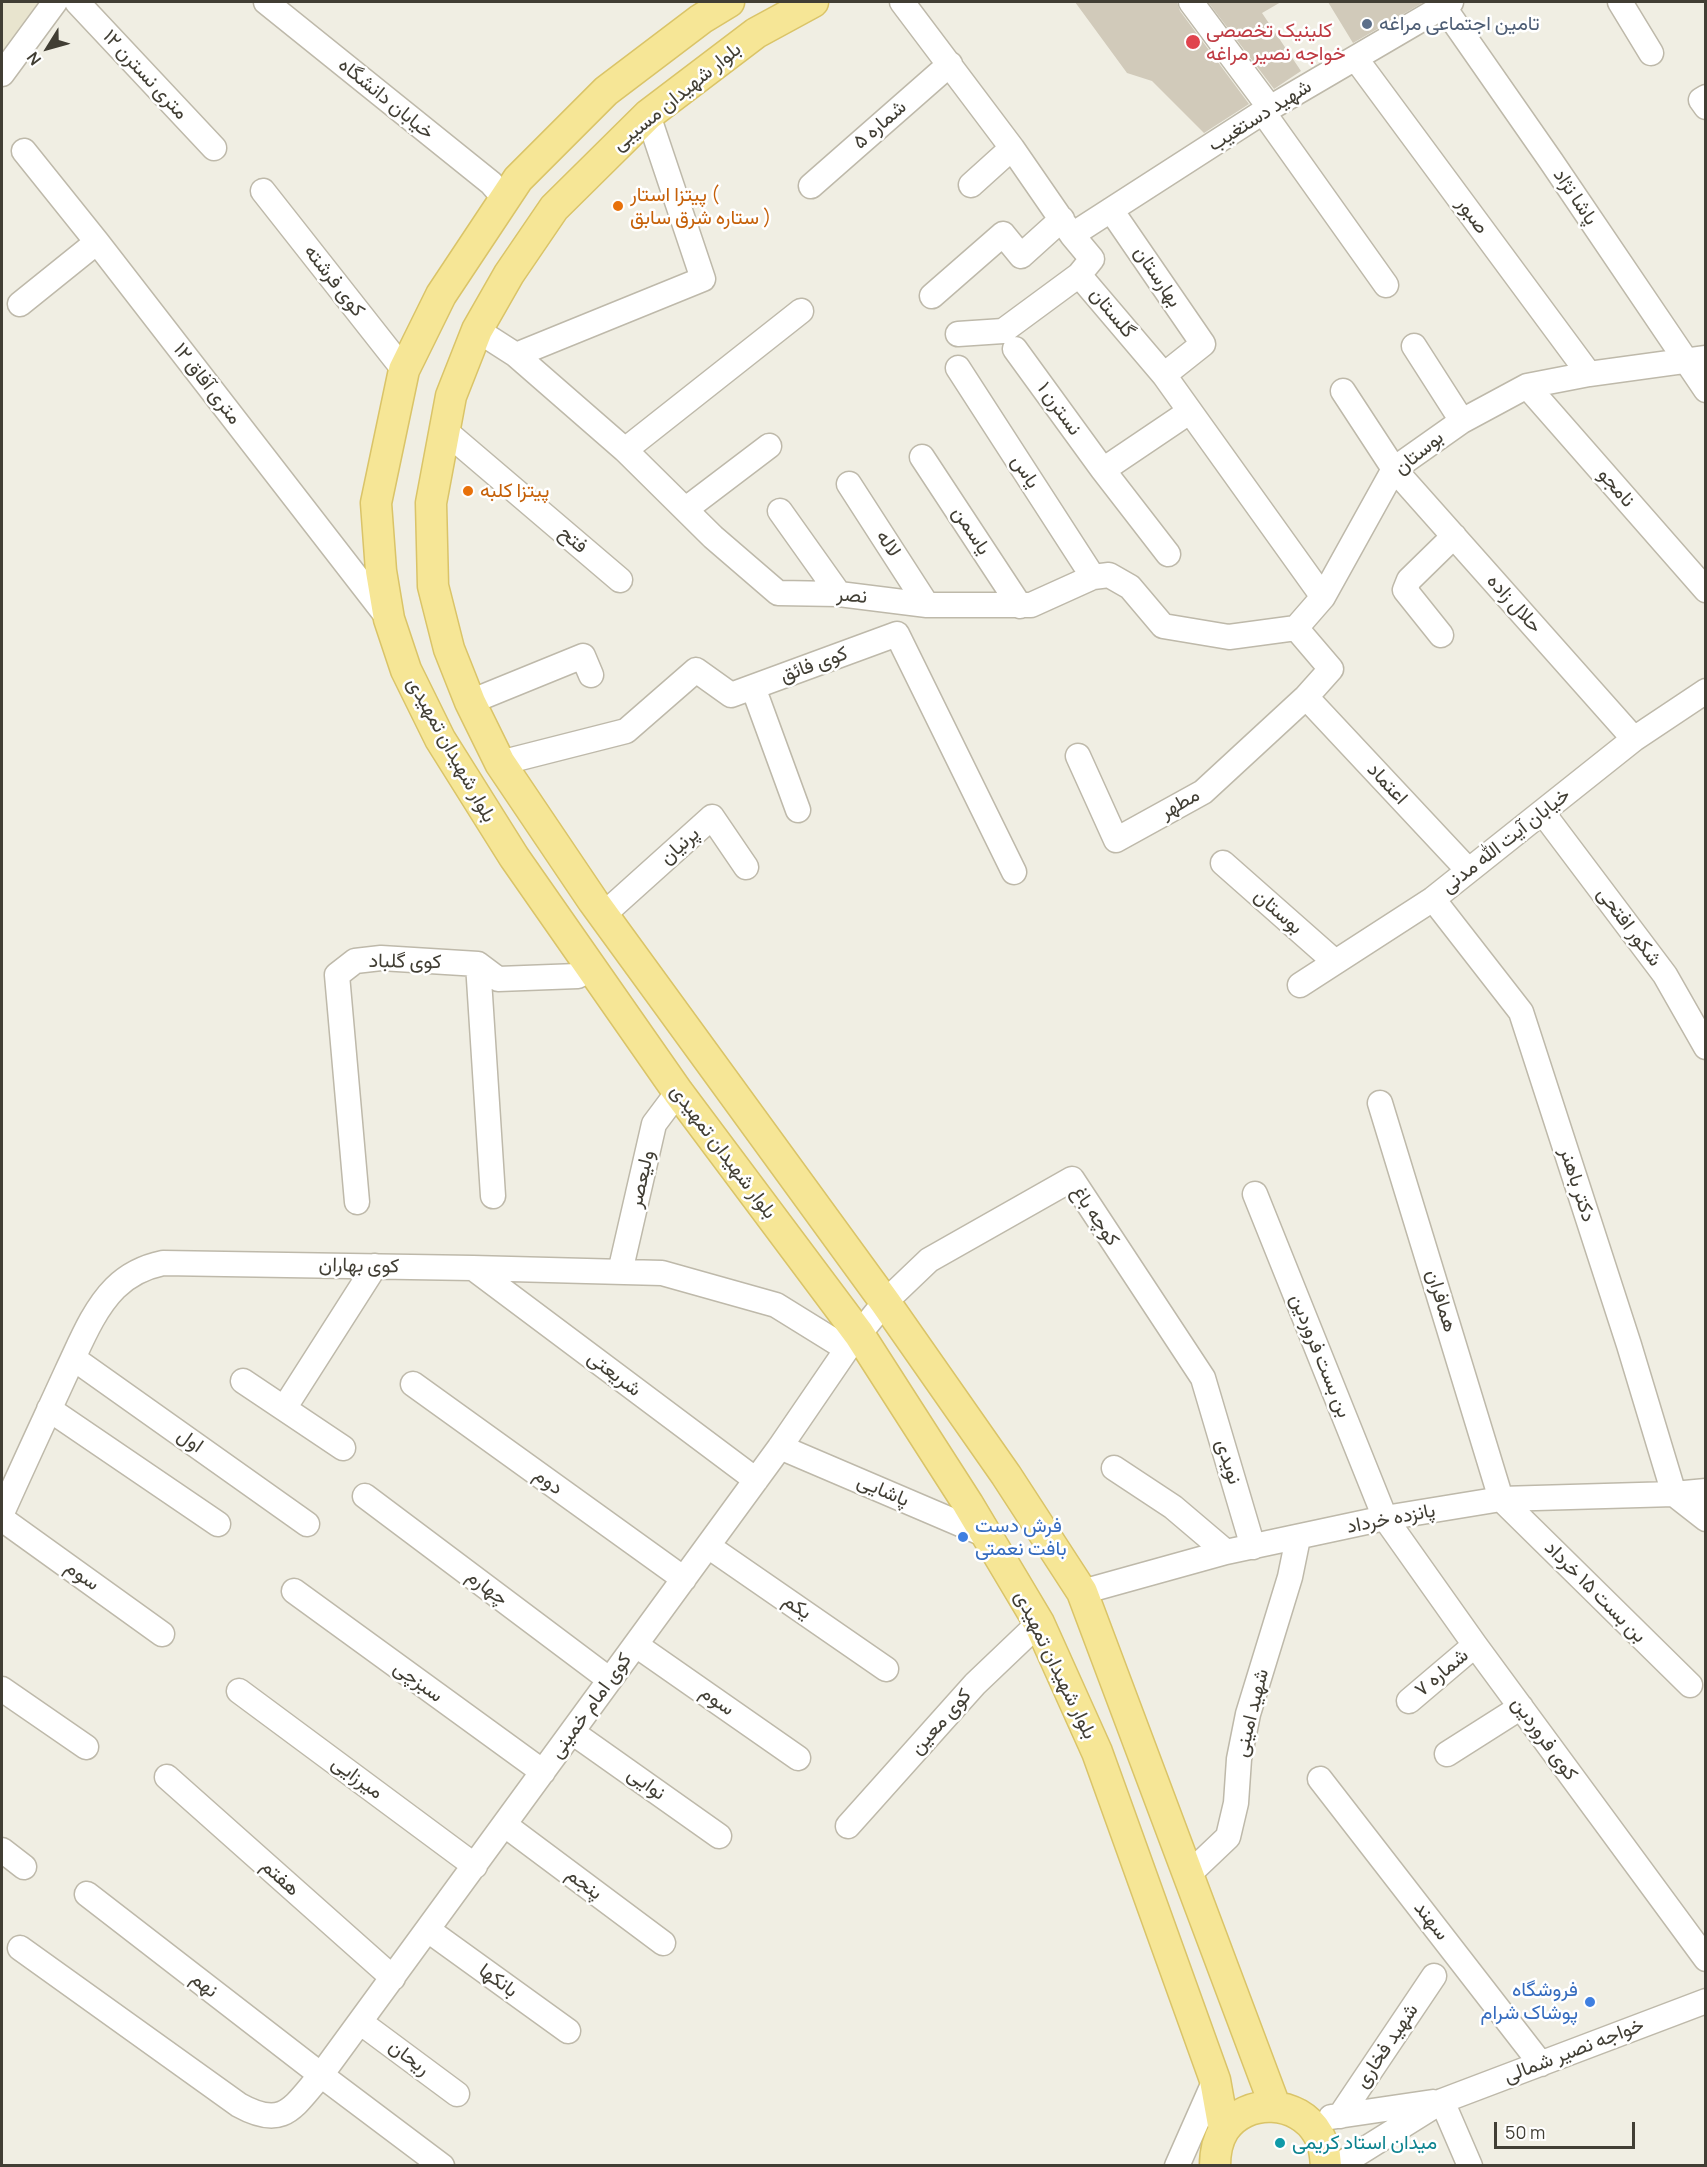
<!DOCTYPE html>
<html>
<head>
<meta charset="utf-8">
<style>
	body { margin:0 }
	#map { position:relative; width:1707px; height:2167px; overflow:hidden; background:#f0eee3; font-family:Manrope,sans-serif }
	canvas { display:block }
	.frame { position:absolute; inset:0; border:3px solid #413e34; pointer-events:none }
	.north { position:absolute; left:18px; top:18px; width:60px; height:60px; -webkit-text-stroke:4px #fff; paint-order:stroke; rotate:233deg; font-size:16px; font-weight:700; line-height:24px; text-align:center; color:#413e34 }
	.north::after { content:''; display:block; margin:auto; width:21px; height:27px; background:#413e34; clip-path:polygon(50% 0,100% 100%,50% 72%,0 100%) }
	.scale { position:absolute; left:1494px; top:2122px; width:141px; height:27px; box-sizing:border-box; border:3px solid #413e34; border-top:0; padding-left:8px; font-size:18px; line-height:21px; white-space:nowrap; color:#413e34; -webkit-text-stroke:4px #fff; paint-order:stroke }
</style>
</head>
<body>
<div id="map">
<canvas width="1707" height="2167"></canvas>
<div class="frame"></div>
<div class="north">N</div>
<div class="scale">50 m</div>
</div>
<script>
const ctx = document.querySelector('canvas').getContext('2d');
ctx.lineJoin = 'round';
function fillPath(path, color) {
  ctx.fillStyle = color;
  ctx.fill(path, 'evenodd');
}
function stroke(path, color, width, dash) {
  ctx.strokeStyle = color;
  ctx.lineWidth = width;
  ctx.lineCap = dash ? 'butt' : 'round';
  ctx.setLineDash(dash || []);
  ctx.stroke(path);
}
function label(font, color, halo, rows, align = 'center') {
  ctx.font = font + ' Manrope,Vazirmatn,sans-serif';
  ctx.lineWidth = 5;
  ctx.setLineDash([]);
  ctx.textBaseline = 'middle';
  ctx.strokeStyle = halo;
  ctx.fillStyle = color;
  for (const [text, x, y, turn = 0] of rows) {
    ctx.save();
    ctx.translate(x, y);
    ctx.rotate((+turn || 0) * Math.PI / 180);
    ctx.textAlign = isNaN(turn) ? turn : align;
    if (halo) ctx.strokeText(text, 0, 0);
    ctx.fillText(text, 0, 0);
    ctx.restore();
  }
}
fillPath(new Path2D(`
	M2 2H39L2 52Z`), '#e8e4ce');
fillPath(new Path2D(`
	M1075 2H1177L1180 11 1249 104 1204 133 1152 81 1127 73Z
	M1208 2H1281L1262 13 1301 71 1274 89Z
	M1328 2H1424L1353 43Z`), '#d1caba');
const minor = new Path2D(`
	M77 2 214 148
	M266 2 491 183 504 198
	M902 2 1012 148 1072 235 1092 259 1079 275 1164 375 1323 597
	M1191 2 1270 108
	M1620 2 1651 53
	M1443 6 1551 161 1706 390
	M1356 59 1589 374
	M2 74 55 2
	M1706 97 1701 100 1706 107
	M1263 112 1386 285
	M24 151 97 242 389 619
	M971 185 1012 148
	M811 186 950 64
	M263 191 404 370
	M1111 210 1203 344 1164 375
	M1072 235 1263 112 1451 2
	M932 296 1003 234 1021 256 1062 219
	M20 304 97 242
	M477 330 516 355 625 450 713 537 778 593 839 594 927 605H1031L1093 577 1109 575 1130 587 1163 626 1229 637 1296 628
	M958 334 1003 331 1079 275
	M1414 346 1462 421
	M1015 349 1103 470 1168 554
	M516 355 703 279 648 115
	M958 368 1093 577
	M1527 386 1706 590
	M1343 391 1394 469 1634 739
	M444 430 620 580
	M625 450 801 311
	M922 457 1020 606
	M1103 470 1189 412
	M849 484 927 605
	M686 509 769 446
	M780 511 839 594
	M1441 635 1405 590 1409 580 1454 536
	M753 687 798 810
	M1306 697 1468 870
	M470 702 583 656 591 675
	M1078 756 1116 840 1203 792 1306 697 1331 669 1296 628 1323 597 1394 469 1462 421 1527 386 1589 374 1706 358
	M500 763 626 731 696 670 731 695 897 634 1014 872
	M1543 813 1665 975 1706 1047
	M1223 863 1334 961
	M1433 899 1521 1012 1629 1345 1674 1494 1706 1519
	M603 915 712 817 746 867
	M478 964 493 1196
	M1300 985 1433 899 1634 739 1706 691
	M1380 1103 1501 1499 1690 1685
	M1255 1194 1385 1518 1475 1645 1706 1959
	M357 1202 337 975 355 961 381 958 478 964 498 979 578 976 591 967
	M473 1268 756 1480
	M620 1272 654 1124 678 1092
	M73 1358 307 1524
	M243 1381 343 1448
	M413 1384 684 1579
	M285 1407 375 1266
	M49 1409 218 1524
	M780 1447 986 1535
	M1114 1468 1173 1507 1226 1552
	M365 1496 610 1680
	M2 1513C23 1466 45 1419 67 1371 80 1344 93 1310 115 1288 129 1274 144 1267 163 1263L473 1268 662 1273 776 1305 847 1349
	M2 1519 162 1634
	M708 1546 886 1669
	M294 1591 543 1772
	M1082 1592 1226 1552 1385 1518 1501 1499 1674 1494 1706 1491
	M636 1645 798 1758
	M2 1689 86 1747
	M239 1691 475 1866
	M1409 1701 1475 1645
	M572 1732 719 1836
	M1447 1754 1521 1707
	M167 1777 393 1978
	M1320 1779 1541 2064
	M505 1825 663 1943
	M848 1826 975 1684 1039 1623
	M2 1850 24 1867
	M1188 1875 1228 1837 1236 1803 1239 1759 1248 1714 1290 1577 1298 1538
	M87 1894 321 2075 442 2166
	M428 1930 568 2031
	M20 1948 239 2105C284 2130 293 2107 321 2075L780 1447 847 1349 885 1302 929 1260 1072 1179 1203 1378 1253 1547
	M360 2022 457 2094
	M1442 2101 1470 2166
	M1340 2116 1434 1976
	M1331 2117 1433 2102
	M1177 2166 1215 2080
	M1338 2166 1442 2101 1706 2001`);
const major = new Path2D(`
	M729 2 701 19 606 91 518 179 441 295 404 370 376 503 381 571 389 619 406 670 440 739 514 857 678 1092 859 1334 968 1504 1039 1623 1097 1752 1215 2080 1224 2130
	M813 2 756 33 648 115 554 208 509 274 477 330 451 396 431 503 433 586 449 649 470 702 500 763 593 901 885 1302 1006 1475 1082 1592 1275 2106
	M1215 2166C1215 2153 1217 2141 1224 2130 1246 2097 1299 2100 1318 2134 1324 2144 1325 2154 1326 2166`);
stroke(minor, '#beb9aa', 27);
stroke(major, '#dac468', 33);
stroke(minor, '#fff', 24);
stroke(major, '#f6e696', 30);
for (const [x, y, r, color] of [
	[1367,24,6,"#5c6f8a"],
	[1193,42,8,"#e0444e"],
	[618,206,6,"#e8710a"],
	[468,491,6,"#e8710a"],
	[963,1537,6,"#3f7fe0"],
	[1590,2002,6,"#3f7fe0"],
	[1280,2143,6,"#0f9aa8"]
]) {
  const dot = new Path2D();
  dot.arc(x, y, r, 0, 2 * Math.PI);
  ctx.fillStyle = color;
  ctx.fill(dot);
  stroke(dot, '#fff', 2);
}
label('20px', '#4e5e75', '#fff', [
	["تامین اجتماعی مراغه",1379,24]
], 'left');
label('20px', '#be3a42', '#fff', [
	["کلینیک تخصصی",1206,31],
	["خواجه نصیر مراغه",1206,54]
], 'left');
label('20px', '#413e34', '#fff', [
	["۱۲ متری نسترن",145,75,47],
	["بلوار شهیدان مسیبی",677,97,-39],
	["خیابان دانشگاه",386,99,39],
	["شهید دستغیب",1260,116,-32],
	["شماره ۵",880,125,-41],
	["پاشا نژاد",1575,197,56],
	["صبور",1472,216,54],
	["بهارستان",1157,277,56],
	["کوی فرشته",334,281,52],
	["گلستان",1112,313,50],
	["۱۲ متری آفاق",207,384,52],
	["نسترن ۱",1059,409,54],
	["بوستان",1419,453,-39],
	["یاس",1025,472,57],
	["نامجو",1616,488,49],
	["یاسمن",971,531,57],
	["فتح",573,540,41],
	["لاله",888,544,57],
	["نصر",852,596,5],
	["حلال زاده",1514,604,48],
	["کوی فائق",814,665,-20],
	["بلوار شهیدان تمهیدی",451,750,61],
	["اعتماد",1387,784,47],
	["مطهر",1180,804,-30],
	["خیابان آیت الله مدنی",1506,841,-38],
	["پرنیان",680,846,-42],
	["بوستان",1278,912,41],
	["شکور افتحی",1629,927,53],
	["کوی گلباد",405,962,1],
	["بلوار شهیدان تمهیدی",723,1152,53],
	["ولیعصر",642,1179,-77],
	["دکتر باهنر",1577,1185,72],
	["کوچه باغ",1095,1216,56],
	["کوی بهاران",359,1266,1],
	["همافران",1441,1301,73],
	["بن بست فروردین",1320,1356,68],
	["شریعتی",614,1374,37],
	["اول",190,1441,35],
	["نویدی",1228,1462,73],
	["دوم",548,1482,36],
	["پاشایی",883,1491,23],
	["پانزده خرداد",1391,1519,-11],
	["سوم",82,1576,35],
	["چهارم",487,1588,37],
	["بن بست ۱۵ خرداد",1595,1592,45],
	["یکم",797,1607,34],
	["بلوار شهیدان تمهیدی",1055,1665,64],
	["شماره ۷",1442,1673,-40],
	["سبزچی",418,1682,36],
	["سوم",717,1701,35],
	["کوی امام خمینی",591,1706,-54],
	["شهید امینی",1252,1713,-76],
	["کوی معین",941,1722,-48],
	["کوی فروردین",1544,1739,54],
	["میرزایی",357,1778,36],
	["نوایی",646,1784,35],
	["هفتم",280,1878,42],
	["پنجم",584,1884,37],
	["سهند",1431,1921,52],
	["بانکها",498,1981,36],
	["نهم",204,1985,38],
	["شهید فخاری",1387,2046,-56],
	["خواجه نصیر شمالی",1574,2051,-21],
	["ریحان",409,2058,37]
]);
label('20px', '#c56008', '#fff', [
	["پیتزا استار (",630,195],
	["ستاره شرق سابق )",630,218],
	["پیتزا کلبه",480,491]
], 'left');
label('20px', '#366cbe', '#fff', [
	["فرش دست",975,1526],
	["بافت نعمتی",975,1549],
	["فروشگاه",1578,1990,"right"],
	["پوشاک شرام",1578,2013,"right"]
], 'left');
label('20px', '#0d838f', '#fff', [
	["میدان استاد کریمی",1292,2143]
], 'left');
</script>
</body>
</html>
